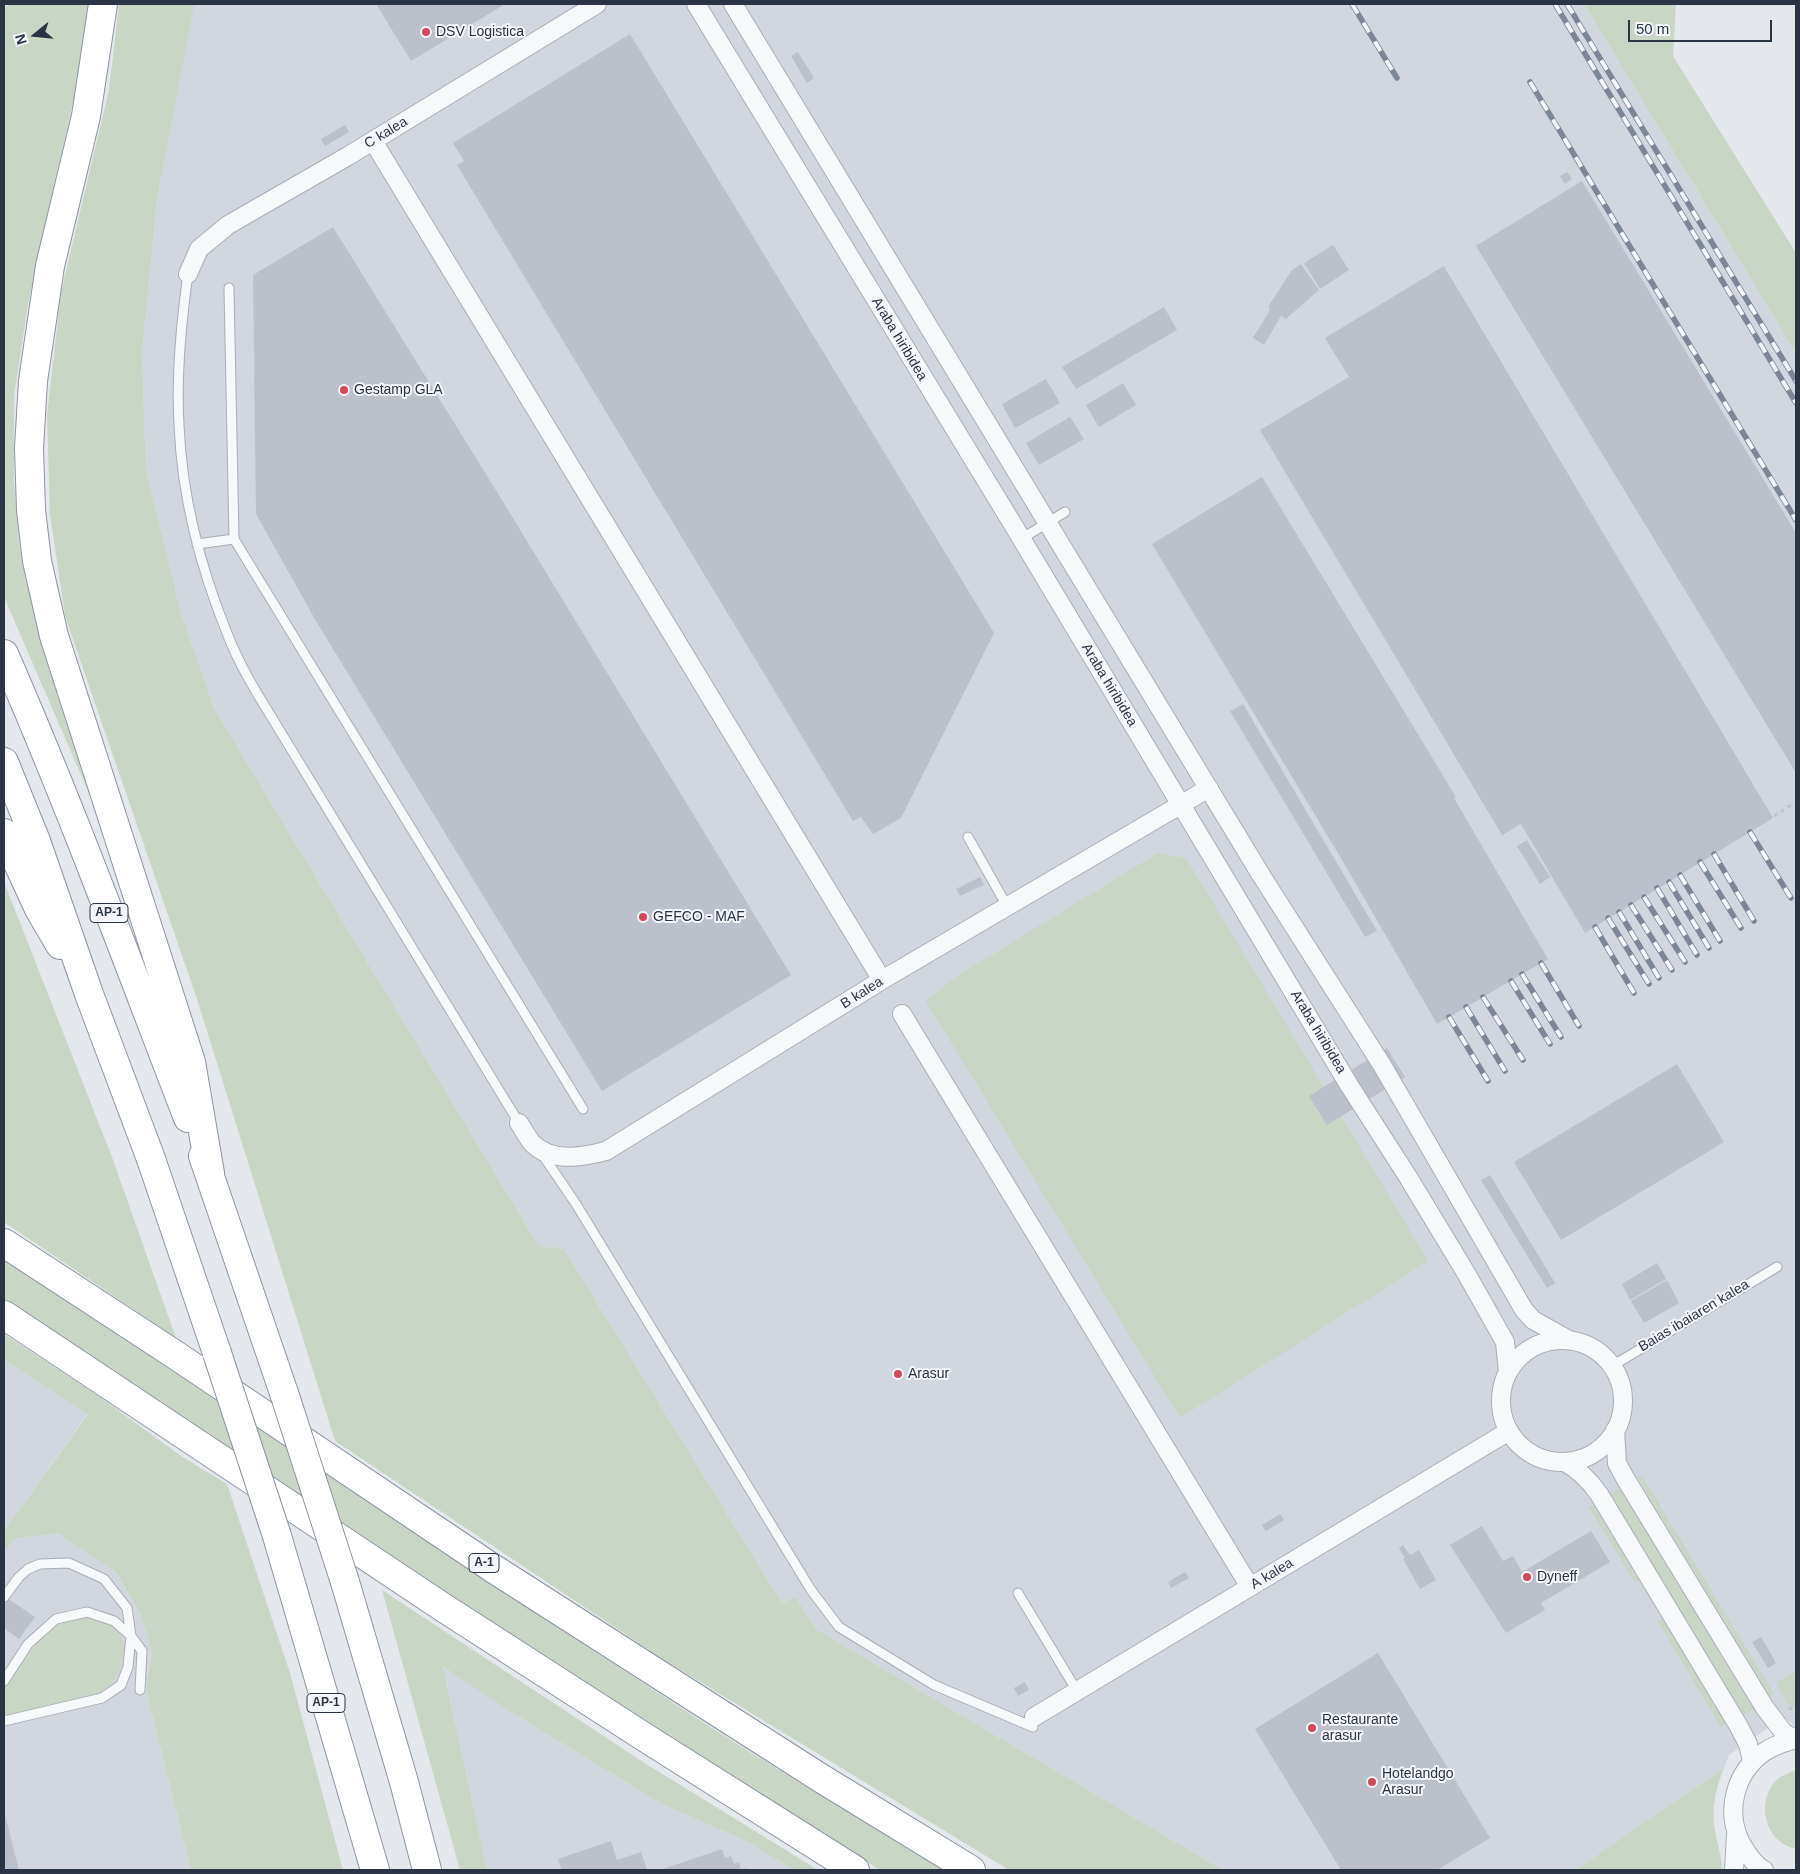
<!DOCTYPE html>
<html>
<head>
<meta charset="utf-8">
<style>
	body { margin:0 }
	#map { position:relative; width:1800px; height:1874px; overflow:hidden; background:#e4e7ec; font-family:Helvetica,sans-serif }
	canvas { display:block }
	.frame { position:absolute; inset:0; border:5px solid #2b3445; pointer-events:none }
	.north { position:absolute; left:10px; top:10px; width:50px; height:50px; -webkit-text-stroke:4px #f4f6f9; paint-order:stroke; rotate:253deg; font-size:14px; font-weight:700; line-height:20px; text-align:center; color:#2b3445 }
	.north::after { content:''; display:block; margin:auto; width:18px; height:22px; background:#2b3445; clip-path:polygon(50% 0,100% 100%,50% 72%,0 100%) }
	.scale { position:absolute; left:1628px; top:20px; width:144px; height:22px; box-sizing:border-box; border:2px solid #2b3445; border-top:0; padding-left:6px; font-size:15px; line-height:18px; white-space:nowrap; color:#2b3445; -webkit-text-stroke:4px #f4f6f9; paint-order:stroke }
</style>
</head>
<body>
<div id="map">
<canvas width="1800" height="1874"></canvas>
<div class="frame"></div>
<div class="north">N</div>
<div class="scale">50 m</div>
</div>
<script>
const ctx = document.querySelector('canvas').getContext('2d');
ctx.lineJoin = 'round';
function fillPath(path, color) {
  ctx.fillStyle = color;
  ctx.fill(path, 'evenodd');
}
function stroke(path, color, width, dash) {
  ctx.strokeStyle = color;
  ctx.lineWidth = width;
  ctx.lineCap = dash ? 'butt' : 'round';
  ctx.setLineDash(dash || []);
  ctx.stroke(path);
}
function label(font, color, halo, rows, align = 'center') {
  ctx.font = font + ' Helvetica,sans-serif';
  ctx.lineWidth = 4;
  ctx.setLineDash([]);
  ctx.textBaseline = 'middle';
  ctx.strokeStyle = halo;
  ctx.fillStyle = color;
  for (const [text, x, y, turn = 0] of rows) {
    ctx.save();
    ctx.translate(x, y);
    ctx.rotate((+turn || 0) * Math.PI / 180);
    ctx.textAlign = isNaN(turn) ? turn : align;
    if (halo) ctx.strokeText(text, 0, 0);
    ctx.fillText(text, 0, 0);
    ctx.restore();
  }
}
fillPath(new Path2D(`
	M194 4H1584L1796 353V1727L1784 1717 1729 1755 1724 1768 1575 1870H1223L816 1629 796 1597 782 1603 564 1249 539 1246 215 710 181 613 146 470 142 353 157 199Z
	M4 1360 88 1413 4 1531Z
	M57 1533 116 1572 141 1615 152 1652 147 1682V1694L191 1870H4V1553L14 1539Z
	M443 1665 514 1714 662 1804 746 1841 794 1870H487Z`), '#d2d6de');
fillPath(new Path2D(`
	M9 4H90L89 31 28 304 14 396V482L20 549 42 647 91 798 4 597V8Z
	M119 4H194V6L157 199 142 353 146 470 181 613 215 710 539 1246 564 1249 782 1603 796 1597 816 1629 1223 1870H1009L664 1660 335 1441 197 999 65 616 50 514 47 415 61 292 109 90Z
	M1584 4H1676L1673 56 1796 253V353Z
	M1158 853 1186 858 1428 1261 1180 1418 926 1001 954 978Z
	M4 882 112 1157 176 1338 4 1222Z
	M4 1260C229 1406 450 1558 675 1704 763 1762 854 1815 943 1870H880L548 1660 4 1299Z
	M4 1334 100 1397 181 1456 227 1484 290 1673 343 1870H191L147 1694V1682L152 1652 141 1615 116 1572 57 1533 14 1539 4 1553V1531L88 1414 4 1360Z
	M1642 1476 1771 1689 1773 1694 1771 1698 1637 1477Z
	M1620 1488 1754 1709 1744 1715 1610 1494Z
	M1588 1506H1594L1638 1579 1636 1584Z
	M382 1590 643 1762 818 1870H794L746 1841 662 1804 514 1714 443 1666 487 1870H460Z
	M84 1615C92 1618 104 1619 110 1624 138 1642 120 1679 100 1694L4 1717V1686C23 1667 34 1638 58 1624 65 1619 76 1618 84 1615Z
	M1657 1620H1661L1665 1623 1726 1723 1721 1727Z
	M1796 1671V1708L1787 1704 1784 1696 1776 1685 1779 1681Z
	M1724 1768C1716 1787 1711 1809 1715 1831 1717 1844 1722 1856 1722 1870H1575Z
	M1796 1770V1849C1767 1843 1756 1807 1773 1784 1779 1776 1788 1773 1796 1770Z`), '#c9d6c5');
fillPath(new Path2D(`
	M376 4H505L411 61Z
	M630 34 994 633 901 818 873 834 861 817 853 821 457 165 464 161 453 143Z
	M798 52 814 78 807 83 791 56Z
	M345 125 349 132 325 146 321 139Z
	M1567 172 1572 179 1565 184 1560 176Z
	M1582 181 1796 533V773L1476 246Z
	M333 227 505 505 791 975 602 1091 316 621 256 514 253 275Z
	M1333 245 1349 270 1320 289 1304 263Z
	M1301 264 1319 290 1286 319 1281 316 1264 345 1253 338 1270 310 1268 307 1292 270Z
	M1444 266 1773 818 1585 933 1521 824 1502 835 1260 430 1349 377 1325 338Z
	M1164 307 1177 330 1076 389 1062 367Z
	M1046 379 1060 403 1015 428 1002 404Z
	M1123 383 1136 405 1099 427 1086 405Z
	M1070 417 1084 439 1039 465 1026 443Z
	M1262 477 1456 797 1454 798 1548 959 1437 1024 1345 865 1152 544Z
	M1243 704 1377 931 1365 937 1230 711Z
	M1527 840 1550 877 1540 884 1517 846Z
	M980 877 984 885 960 896 956 889Z
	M1387 1048 1405 1077 1327 1125 1309 1096Z
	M1677 1064 1724 1142 1561 1240 1514 1162Z
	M1490 1175 1555 1283 1547 1288 1481 1180Z
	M1657 1263 1666 1279 1630 1300 1622 1284Z
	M1667 1280 1679 1303 1644 1323 1631 1301Z
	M1280 1514 1284 1520 1266 1531 1262 1525Z
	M1482 1526 1503 1561 1513 1556 1522 1572 1591 1531 1610 1562 1541 1603 1545 1610 1506 1633 1450 1545Z
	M1403 1545 1410 1555 1419 1550 1436 1580 1420 1589 1403 1559 1405 1558 1399 1548Z
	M1185 1572 1189 1578 1171 1588 1168 1582Z
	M4 1596 35 1617 19 1639 4 1628Z
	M1761 1637 1776 1663 1768 1668 1752 1642Z
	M1378 1653 1490 1838 1437 1870H1341L1255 1729Z
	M1025 1682 1029 1690 1018 1696 1014 1688Z
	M4 1811 19 1870H4Z
	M611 1841 617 1860 641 1852 647 1870H562L558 1859Z
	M722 1849 725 1858 731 1856 734 1864 739 1862 741 1869 746 1868 747 1870H660Z`), '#bbc0ca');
const lane = new Path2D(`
	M188 274C181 324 176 375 179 425 182 499 201 570 229 638 242 671 262 701 280 731L519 1123
	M229 288 234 539 583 1109
	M1021 539 1065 512
	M197 544 234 539
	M968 837 1007 906
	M542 1154 576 1204 811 1590 839 1627 934 1685 1033 1727
	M1612 1366 1777 1267
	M1018 1593 1077 1691
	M4 1597 19 1577 28 1569 40 1564 69 1563 104 1579 127 1608 131 1636 128 1667 121 1685 102 1698 4 1721
	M4 1681 28 1644 56 1619 87 1612 114 1621 131 1636 142 1651 140 1690`);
const street = new Path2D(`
	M696 4 1012 523 1349 1085 1408 1177 1466 1273 1505 1342 1508 1372
	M733 4 1261 875 1382 1065 1524 1310 1533 1320 1569 1340
	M373 141 882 980
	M188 274 199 249 228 225 348 156 597 4
	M902 1014 1250 1587
	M519 1123C523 1129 527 1137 532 1143 551 1163 583 1157 606 1151L882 980 1209 788
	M1501 1401a61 61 0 1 1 122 0a61 61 0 1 1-122 0Z
	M1615 1430 1617 1463 1625 1478 1765 1708 1784 1733 1796 1739
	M1565 1462C1579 1470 1589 1480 1599 1494L1738 1725 1748 1744 1752 1761
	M1034 1717 1509 1431
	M1734 1870 1736 1835
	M1764 1870C1753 1864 1746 1852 1740 1841 1725 1809 1736 1772 1764 1752 1774 1745 1785 1742 1796 1739`);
const highway = new Path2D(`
	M103 4 86 116 50 266 33 381 29 448 31 510 37 561 54 636 191 1062 210 1173
	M4 654C71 807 128 963 188 1118
	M4 762 36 841 89 994 151 1159 217 1353
	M4 833 39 909 60 945
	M203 1156 285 1396
	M4 1243 174 1354 494 1569 819 1777 971 1870
	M4 1315 444 1608 649 1740 855 1870
	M277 1536 375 1870
	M345 1582 404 1782 427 1870`);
stroke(lane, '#a9aeb7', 11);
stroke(street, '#a9aeb7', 20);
stroke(highway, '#8b94a3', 30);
stroke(new Path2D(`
	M1774 816 1796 802
	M1789 1707 1796 1713`), '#c2c5cb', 3, [4, 4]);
stroke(lane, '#f7f8fa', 9);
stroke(street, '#f7f8fa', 18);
stroke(highway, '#fff', 28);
const rail = new Path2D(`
	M1352 4 1397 78
	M1555 4 1796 403
	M1567 4 1796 381
	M1530 82 1796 520
	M1750 832 1791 898
	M1714 854 1754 921
	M1700 862 1741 928
	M1680 875 1720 941
	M1669 882 1709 948
	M1657 888 1697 955
	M1644 897 1685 962
	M1631 905 1672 970
	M1619 912 1659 978
	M1608 918 1649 984
	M1595 927 1634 993
	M1541 963 1579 1026
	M1522 974 1561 1037
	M1511 981 1550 1044
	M1483 997 1523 1060
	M1466 1007 1505 1071
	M1449 1017 1488 1081`);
stroke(rail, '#7d8696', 5.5);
stroke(rail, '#f4f6f9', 4, [11]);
const highwayBridge = new Path2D(`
	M217 1353 277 1536
	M285 1396 345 1582`);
stroke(highwayBridge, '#8b94a3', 30, []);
stroke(highwayBridge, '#fff', 28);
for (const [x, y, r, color] of [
	[426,32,5,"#d1495b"],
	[344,390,5,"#d1495b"],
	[643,917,5,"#d1495b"],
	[898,1374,5,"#d1495b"],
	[1527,1577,5,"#d1495b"],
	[1312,1728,5,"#d1495b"],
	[1372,1782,5,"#d1495b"]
]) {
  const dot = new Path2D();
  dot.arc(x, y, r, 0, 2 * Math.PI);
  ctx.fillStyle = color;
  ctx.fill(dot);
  stroke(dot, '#f4f6f9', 2);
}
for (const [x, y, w] of [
	[109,913,38],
	[484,1563,30],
	[326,1703,38]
]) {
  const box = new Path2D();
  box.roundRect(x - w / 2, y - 9.5, w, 19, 4);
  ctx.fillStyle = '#f4f6f9';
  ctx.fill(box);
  stroke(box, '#2b3445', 1);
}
label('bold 12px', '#2b3445', null, [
	["AP-1",109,913],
	["A-1",484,1563],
	["AP-1",326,1703]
]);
label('14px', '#2b3445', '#f4f6f9', [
	["DSV Logistica",436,32],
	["Gestamp GLA",354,390],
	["GEFCO - MAF",653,917],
	["Arasur",908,1374],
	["Dyneff",1537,1577],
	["Restaurante",1322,1720],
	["arasur",1322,1736],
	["Hotelandgo",1382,1774],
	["Arasur",1382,1790]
], 'left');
label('14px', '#2b3445', '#f4f6f9', [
	["C kalea",386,133,-31],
	["Araba hiribidea",899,339,59],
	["Araba hiribidea",1109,685,59],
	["B kalea",862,993,-32],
	["Araba hiribidea",1318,1032,59],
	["Baias ibaiaren kalea",1694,1316,-31],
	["A kalea",1272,1574,-31]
]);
</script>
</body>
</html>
